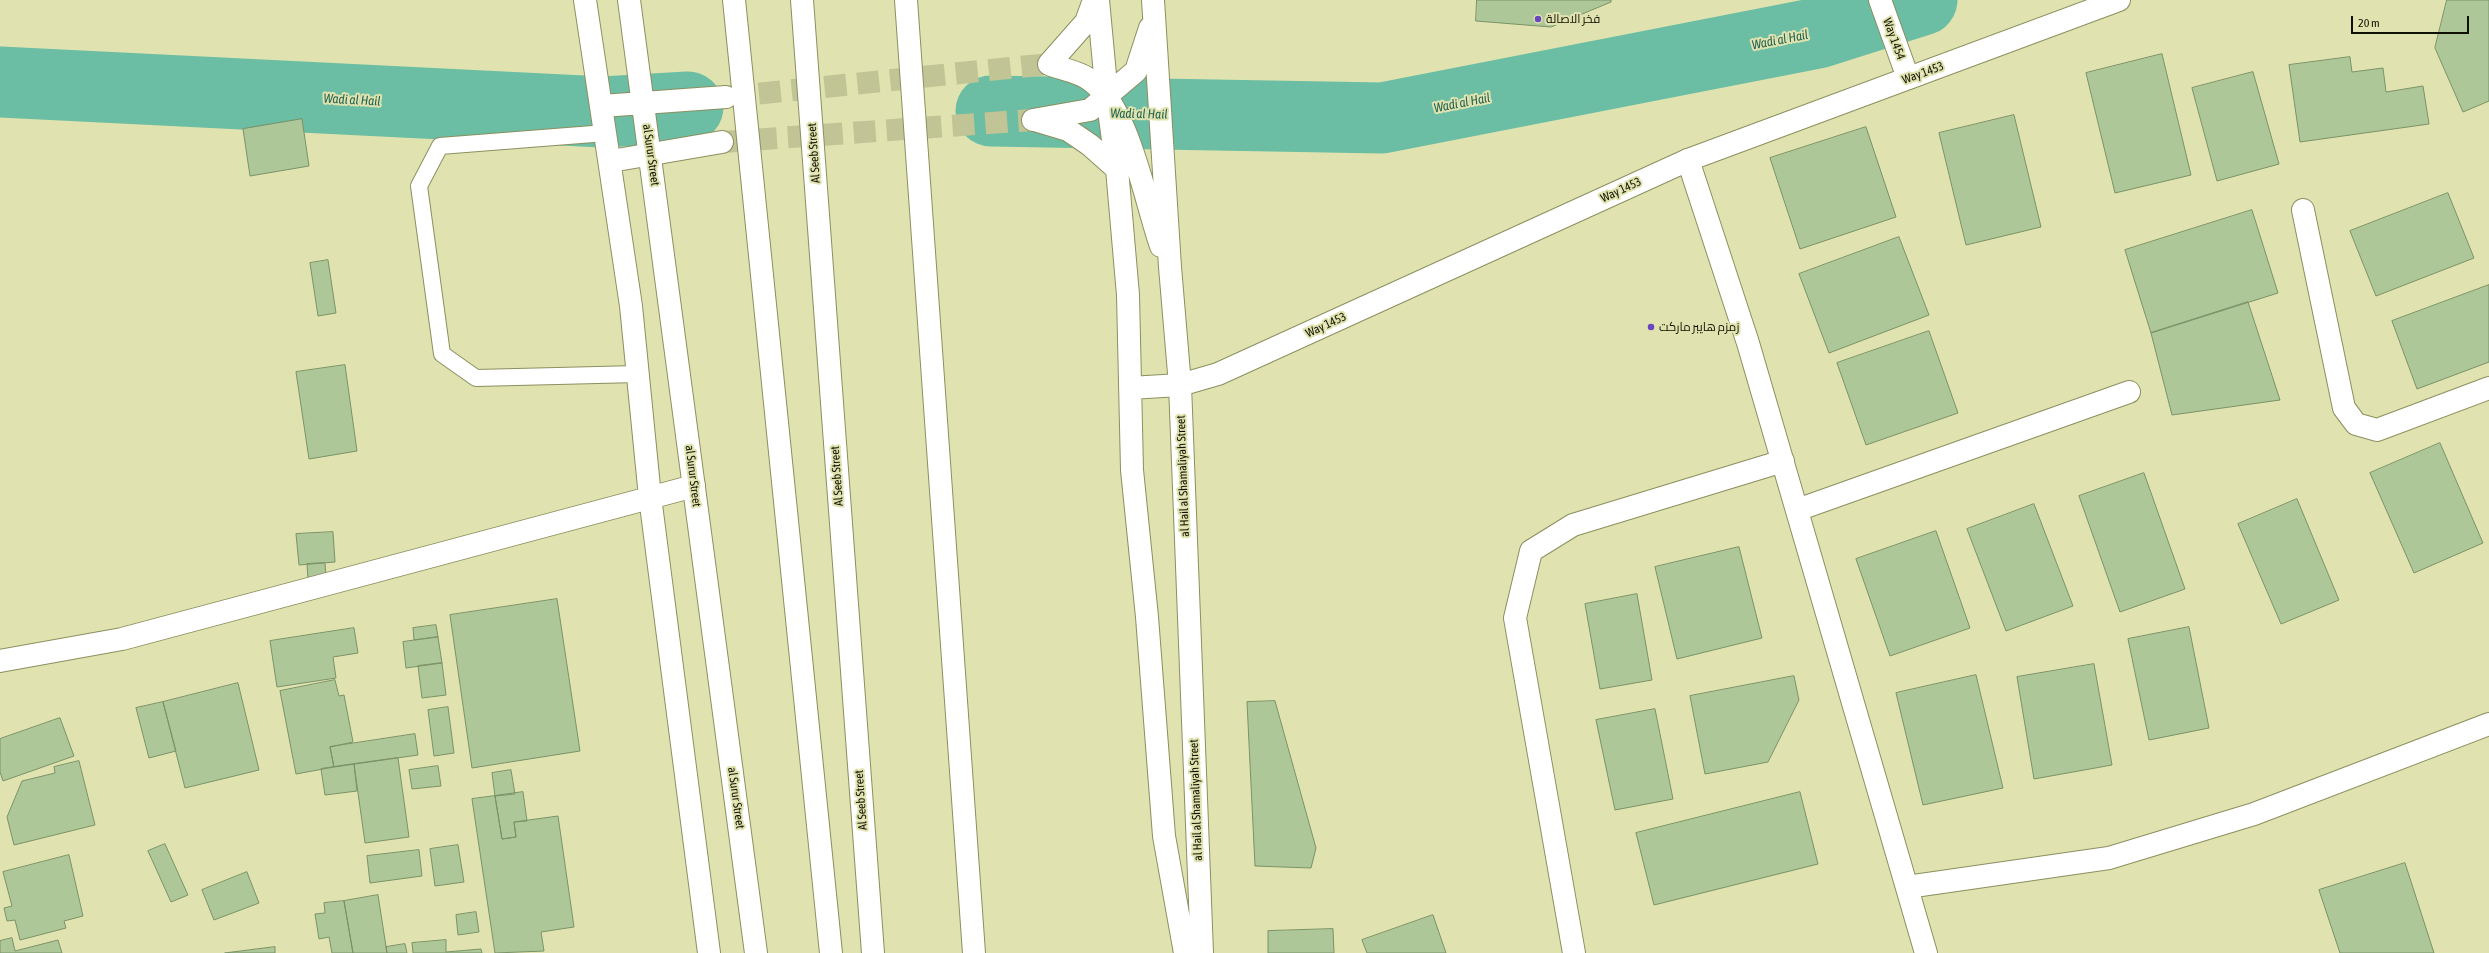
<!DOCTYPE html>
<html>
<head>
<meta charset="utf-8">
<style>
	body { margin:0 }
	#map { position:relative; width:2489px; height:953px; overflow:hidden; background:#e0e3af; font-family:"Asap Condensed",sans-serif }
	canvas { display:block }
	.scale { position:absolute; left:2351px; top:16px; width:118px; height:18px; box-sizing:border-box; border:2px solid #101101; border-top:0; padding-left:5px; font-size:12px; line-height:14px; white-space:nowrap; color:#101101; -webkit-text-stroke:3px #e0e3af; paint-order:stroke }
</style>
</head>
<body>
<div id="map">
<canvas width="2489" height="953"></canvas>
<div class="scale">20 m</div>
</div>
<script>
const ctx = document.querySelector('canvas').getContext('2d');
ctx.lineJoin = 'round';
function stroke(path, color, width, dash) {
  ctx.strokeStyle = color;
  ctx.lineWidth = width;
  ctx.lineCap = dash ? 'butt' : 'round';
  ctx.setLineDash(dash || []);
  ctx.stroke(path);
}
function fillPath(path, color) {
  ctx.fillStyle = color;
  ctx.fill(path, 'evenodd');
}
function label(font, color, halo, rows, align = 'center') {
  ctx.font = font + ' "Asap Condensed",Cairo,sans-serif';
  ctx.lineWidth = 4;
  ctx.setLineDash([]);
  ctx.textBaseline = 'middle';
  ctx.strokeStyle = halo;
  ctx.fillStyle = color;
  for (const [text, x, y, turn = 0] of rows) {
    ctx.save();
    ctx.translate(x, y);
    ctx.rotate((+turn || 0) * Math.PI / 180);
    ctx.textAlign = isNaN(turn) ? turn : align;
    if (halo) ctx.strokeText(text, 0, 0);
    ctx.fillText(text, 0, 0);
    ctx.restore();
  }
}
stroke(new Path2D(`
	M0 82 603 112 688 107
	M991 111 1382 118 1818 33 1922 0`), '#6bbea3', 71);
const building = new Path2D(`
	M1477 0H1611V2L1551 27 1476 21Z
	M2447 0H2489V101L2463 112 2435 48Z
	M2162 54 2191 175 2115 193 2086 73Z
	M2350 57 2352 72 2383 68 2386 92 2423 86 2429 124 2300 142 2289 65Z
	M2253 72 2279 164 2217 181 2192 88Z
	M2014 115 2041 227 1966 245 1939 133Z
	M302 119 309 166 250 176 243 129Z
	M1866 127 1896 217 1800 249 1770 158Z
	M2448 193 2474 258 2376 296 2350 231Z
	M2252 210 2278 293 2151 333 2125 250Z
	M1899 237 1929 315 1829 353 1799 274Z
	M328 260 336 313 318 316 310 263Z
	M2489 285V362L2417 389 2392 321Z
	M2248 302 2280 400 2172 415 2151 333Z
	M1929 331 1958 413 1866 445 1837 363Z
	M345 365 357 451 309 459 296 372Z
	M2440 443 2483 543 2414 573 2370 473Z
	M2144 473 2185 589 2120 612 2079 496Z
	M2297 499 2339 600 2281 624 2238 524Z
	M2034 504 2073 606 2006 631 1967 529Z
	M1936 531 1970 628 1890 656 1856 559Z
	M333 532 335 562 299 565 296 534Z
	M1739 547 1762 638 1677 659 1655 567Z
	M325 563 326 577 308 579 307 564Z
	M1637 594 1652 680 1600 689 1585 604Z
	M557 599 580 751 472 768 450 615Z
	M436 625 438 637 414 640 413 628Z
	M2189 627 2209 728 2149 740 2128 639Z
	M354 628 358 653 333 657 336 678 277 687 270 641Z
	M438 637 442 663 406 668 403 642Z
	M442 663 446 695 422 698 418 666Z
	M2094 664 2112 765 2034 779 2017 677Z
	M1976 675 2003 788 1923 805 1896 693Z
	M1794 676 1799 700 1768 762 1705 774 1690 696Z
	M335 680 339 696 344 695 353 742 330 747 334 767 296 774 280 691Z
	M238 683 259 770 185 788 163 702Z
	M1275 701 1316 848 1311 868 1255 866 1247 702Z
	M163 702 176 751 149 758 136 708Z
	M448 707 454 753 434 756 428 710Z
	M1655 709 1673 799 1615 810 1596 720Z
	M60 718 74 756 3 781 0 772V739Z
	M415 734 418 755 334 767 330 747Z
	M398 758 409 837 365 843 354 764Z
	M79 761 95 825 14 845 7 817 22 781 55 773 54 767Z
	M354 764 357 791 325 795 321 769Z
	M438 766 441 786 412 789 409 770Z
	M511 770 515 794 495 796 492 773Z
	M523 792 527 821 514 822 516 837 502 839 495 796Z
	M1800 792 1818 864 1654 905 1636 833Z
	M495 796 502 839 516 837 514 822 558 816 574 927 541 932 544 951 495 953 472 799Z
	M165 844 188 895 171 902 148 851Z
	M458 845 464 882 435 886 430 849Z
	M419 850 422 876 370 883 367 856Z
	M69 855 83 916 64 921 66 928 20 940 15 920 7 921 4 908 12 906 3 872Z
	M2405 863 2434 953H2340L2319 890Z
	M247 872 259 903 214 920 202 890Z
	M378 895 387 953H353L344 901Z
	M344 901 353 953H332L329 937 319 939 315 914 325 913 324 903Z
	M476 912 479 932 458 935 456 915Z
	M1433 915 1446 953H1367L1362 940Z
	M1333 929 1334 953H1268V931Z
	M12 938 15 951 58 940 62 953H0V941Z
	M446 940V952L481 949 482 953H413L412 943Z
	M405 944 407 953H387L386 947Z
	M275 947V953H225Z`);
fillPath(building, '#aec799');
stroke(building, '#7a9266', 1);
stroke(new Path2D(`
	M726 97 1049 64
	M722 142 1033 120`), '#c1c495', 22, [22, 11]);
const service = new Path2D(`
	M606 133 440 146 419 186 442 354 476 378 638 374`);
const minor = new Path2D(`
	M1880 0 1908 78
	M1688 160 1748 343 1926 953
	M2303 210 2344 408 2356 424 2377 430 2489 388
	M1797 510 2129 392
	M0 661 122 639 694 486
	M1907 887 2109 858 2254 814 2489 724
	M1574 953 1515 618 1531 551 1573 525 1783 461`);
const tertiary = new Path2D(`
	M585 0 631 306 650 497 709 953
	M629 0 756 953
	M1094 0 1086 22 1049 64C1061 69 1076 71 1087 78 1128 102 1145 201 1161 246
	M1098 0 1107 96 1117 169 1128 295 1132 470 1147 617 1164 836 1185 953
	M1153 0 1170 267 1180 385 1202 953
	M602 106 726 97
	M1033 120 1090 110 1136 71 1150 28
	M1038 121 1068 130 1090 145 1117 169
	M611 161 722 142
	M1130 388 1180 385 1218 374 1688 160 2119 0`);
const trunk = new Path2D(`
	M734 0 831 953
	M802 0 873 953
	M906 0 974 953`);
stroke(service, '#8c8f5f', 18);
stroke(minor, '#8c8f5f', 24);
stroke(tertiary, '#8c8f5f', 24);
stroke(trunk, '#8c8f5f', 24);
stroke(service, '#fff', 16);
stroke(minor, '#fff', 22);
stroke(tertiary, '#fff', 22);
stroke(trunk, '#fff', 22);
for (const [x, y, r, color] of [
	[1538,19,4,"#6847c0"],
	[1651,327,4,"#6847c0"]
]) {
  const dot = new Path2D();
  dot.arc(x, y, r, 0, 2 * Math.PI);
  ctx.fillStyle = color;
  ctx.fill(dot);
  stroke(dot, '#e0e3af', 1.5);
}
label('12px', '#101101', '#e0e3af', [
	["فخر الاصالة",1546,19],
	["زمزم هايبر ماركت",1659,327]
], 'left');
label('12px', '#101101', '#e0e3af', [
	["Way 1454",1894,39,70],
	["Way 1453",1923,73,-20],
	["Al Seeb Street",814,153,-94],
	["al Surur Street",651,155,82],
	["Way 1453",1621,190,-25],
	["Way 1453",1326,325,-25],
	["al Surur Street",693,476,83],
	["Al Seeb Street",837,476,-94],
	["al Hail al Shamaliyah Street",1183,476,-92],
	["al Surur Street",736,798,82],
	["Al Seeb Street",861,800,-94],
	["al Hail al Shamaliyah Street",1196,800,-92]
]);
label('italic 13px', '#216250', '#e0e3af', [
	["Wadi al Hail",1780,40,-11],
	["Wadi al Hail",352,100,3],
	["Wadi al Hail",1462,103,-11],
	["Wadi al Hail",1139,114,1]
]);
</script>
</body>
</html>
